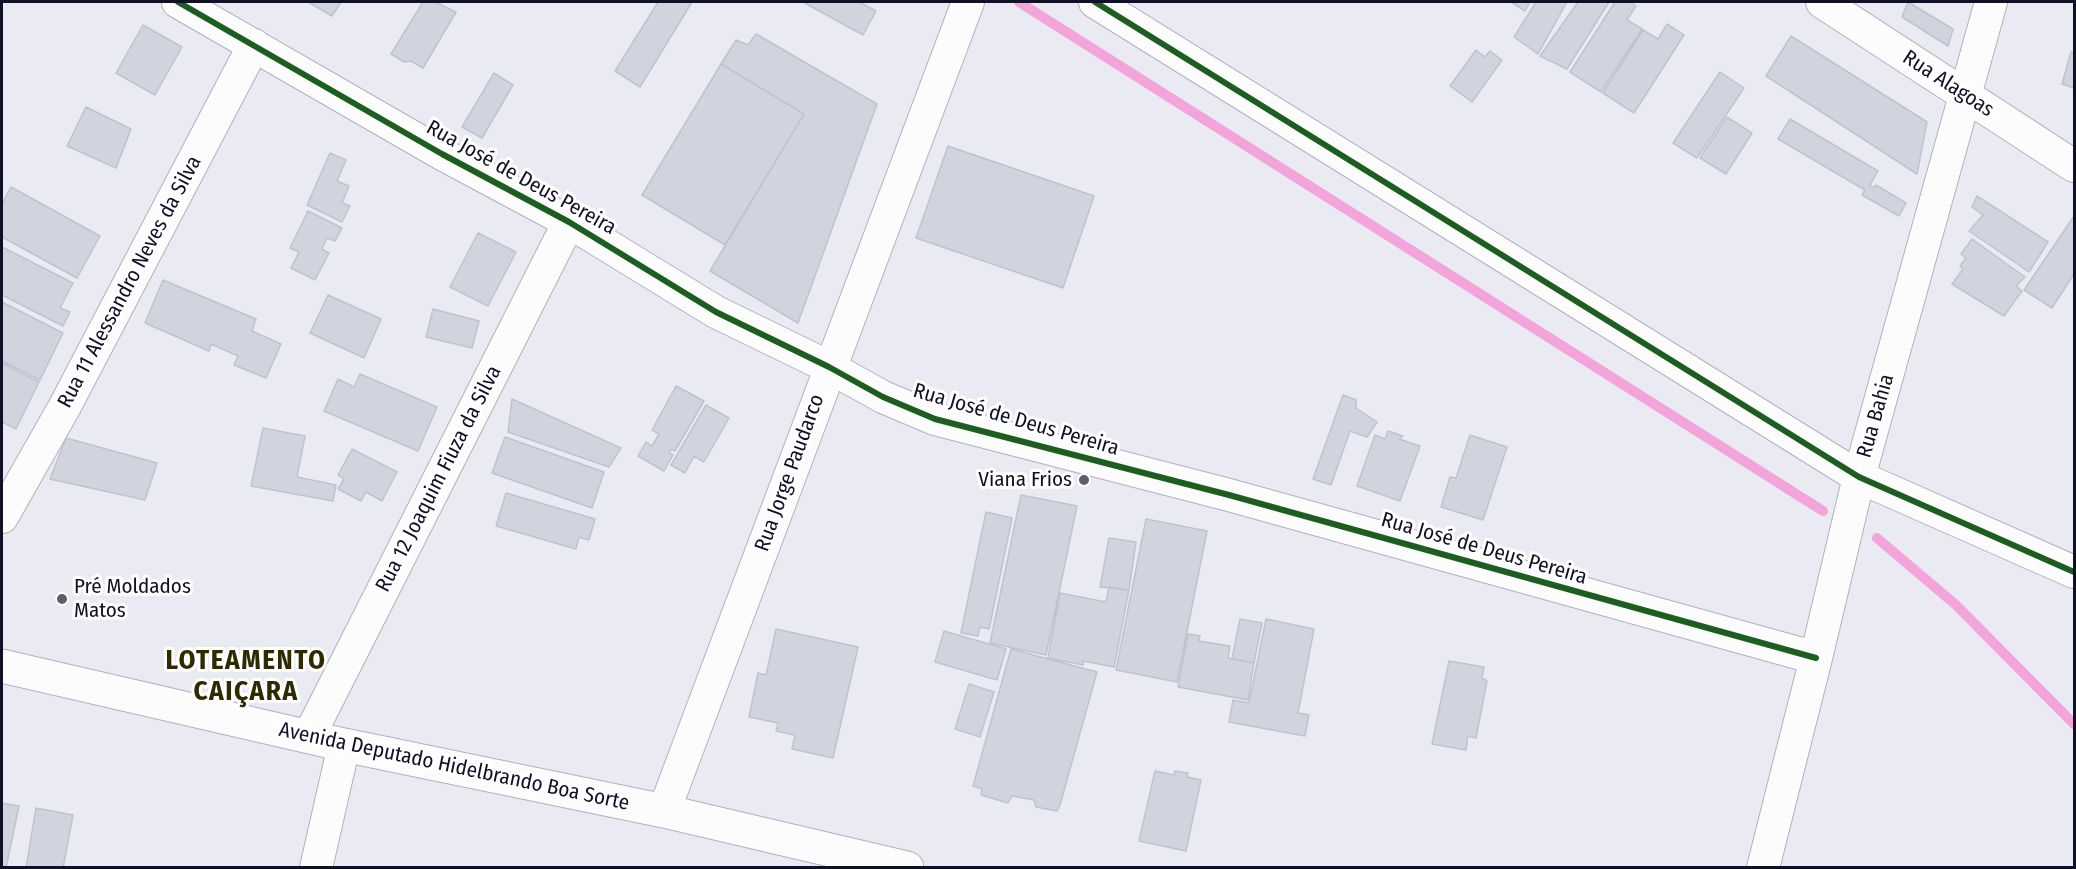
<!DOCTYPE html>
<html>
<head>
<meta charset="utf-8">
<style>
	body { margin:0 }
	#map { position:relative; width:2076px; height:869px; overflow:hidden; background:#eaebf2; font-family:"Fira Sans Condensed",sans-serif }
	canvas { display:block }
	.frame { position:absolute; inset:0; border:3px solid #101026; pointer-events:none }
</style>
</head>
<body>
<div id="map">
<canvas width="2076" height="869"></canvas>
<div class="frame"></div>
</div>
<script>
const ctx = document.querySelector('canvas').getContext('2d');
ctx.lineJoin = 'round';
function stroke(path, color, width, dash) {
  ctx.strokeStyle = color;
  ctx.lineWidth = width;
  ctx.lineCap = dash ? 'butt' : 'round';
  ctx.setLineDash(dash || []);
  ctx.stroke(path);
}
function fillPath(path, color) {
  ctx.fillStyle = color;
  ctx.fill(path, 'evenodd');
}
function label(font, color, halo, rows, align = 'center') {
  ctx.font = font + ' "Fira Sans Condensed",sans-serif';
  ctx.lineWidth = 6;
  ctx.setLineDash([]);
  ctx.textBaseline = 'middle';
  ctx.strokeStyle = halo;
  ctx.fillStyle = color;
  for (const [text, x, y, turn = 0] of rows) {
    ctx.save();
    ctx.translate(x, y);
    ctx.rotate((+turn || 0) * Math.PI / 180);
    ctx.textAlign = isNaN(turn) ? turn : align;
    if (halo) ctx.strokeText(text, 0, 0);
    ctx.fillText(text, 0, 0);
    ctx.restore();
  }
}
stroke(new Path2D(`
	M1019 2 1823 511
	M1877 538 1956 605 2074 724`), '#f2a4db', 10);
const building = new Path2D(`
	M308 2H341L332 16Z
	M423 2H435L456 12 423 68 411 61 404 62 391 54Z
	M658 2H692L640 87 615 71Z
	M803 2H859L876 11 863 35Z
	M1511 2H1530L1525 11Z
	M1536 2H1567L1538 54 1514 37Z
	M1578 2H1609L1567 69 1540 56Z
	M1615 2H1630L1636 6 1627 20 1642 29 1601 92 1570 72Z
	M1908 2 1953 29 1948 46 1902 17Z
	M1667 24 1684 35 1634 113 1603 93 1643 30 1658 39Z
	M143 25 182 47 155 95 116 73Z
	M756 34 877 104 798 323 710 271 804 114 721 64 736 40 748 45Z
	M1791 36 1927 122 1917 174 1766 76Z
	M1476 50 1485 57 1490 51 1502 60 1472 102 1450 86Z
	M2071 52 2074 53V88L2062 84Z
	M721 64 804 114 725 245 642 195Z
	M1720 72 1744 88 1697 158 1673 143Z
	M494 73 513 85 482 138 462 127Z
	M86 107 131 129 116 168 67 146Z
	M1727 117 1752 133 1726 174 1700 158Z
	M1790 119 1878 171 1870 185 1874 188 1876 185 1906 203 1899 216 1862 195 1865 190 1778 139Z
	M948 146 1094 196 1063 288 916 238Z
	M330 153 346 160 337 181 349 186 342 203 350 206 342 222 307 205Z
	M11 187 100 236 77 278 2 237V204Z
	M1977 196 2048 242 2029 272 1969 231 1983 215 1972 207Z
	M308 211 342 228 335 241 327 238 322 249 329 253 315 280 291 268 299 252 290 248Z
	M2074 216V274L2052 308 2024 290Z
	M478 233 516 252 488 306 450 287Z
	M1972 239 2025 277 2016 286 2022 291 2004 316 1952 284 1963 269 1960 266 1966 258 1961 254Z
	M2 247 73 283 60 308 70 312 63 326 2 295Z
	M163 280 256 319 252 331 281 344 266 378 234 365 238 356 211 344 209 351 145 323Z
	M328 295 381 319 364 358 310 333Z
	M2 302 63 333 40 380 2 361Z
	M433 309 479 321 472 348 426 337Z
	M2 363 39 382 16 429 2 422Z
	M360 374 437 407 418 451 324 411 338 379 354 387Z
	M676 386 704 401 675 451 671 449 669 453 673 455 664 471 638 456 646 442 652 446 659 434 652 430Z
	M1343 395 1356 400V408L1377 422 1367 437 1350 431 1331 485 1313 479Z
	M512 399 621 448 609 467 508 432Z
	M706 405 729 418 704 462 694 456 685 473 671 465Z
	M263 428 305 436 297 477 336 485 333 501 251 486Z
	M1388 431 1403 436 1399 439 1420 446 1400 501 1357 486 1375 435 1385 439Z
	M1470 435 1507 447 1483 520 1441 507 1450 477 1456 478Z
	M505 437 604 472 592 508 492 473Z
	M66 438 157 463 145 500 50 479Z
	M352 449 397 472 382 501 366 492 361 501 338 489 344 479 338 475Z
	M506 493 595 519 589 540 579 537 576 549 496 526Z
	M1021 495 1077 506 1046 655 990 643Z
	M986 512 1012 518 989 629 980 627 978 636 961 633Z
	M1146 519 1207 531 1177 682 1116 670Z
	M1109 538 1136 542 1129 590 1100 587Z
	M1109 587 1129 590 1114 667 1083 661V665L1048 658 1060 593 1106 602Z
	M1240 619 1262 623 1254 663 1232 659Z
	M1266 619 1314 629 1298 713 1309 715 1305 736 1229 722 1233 700 1249 703Z
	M776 629 858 647 833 758 792 749 795 735 776 731 778 723 749 717 758 673 766 675Z
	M944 631 1006 649 997 680 935 662Z
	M1188 634 1200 636 1199 641 1230 646 1228 658 1254 663 1248 700 1178 687Z
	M1011 649 1097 672 1060 805 1057 811 1036 807 1034 800 1012 796 1008 803 981 795 982 789 973 786Z
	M1449 661 1484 667 1482 678 1487 681 1476 738 1468 736 1466 750 1432 744Z
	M969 684 994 692 980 737 955 729Z
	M1155 771 1174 775 1175 771 1188 773 1187 777 1201 780 1186 851 1139 841Z
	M2 803 19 806 6 868H2Z
	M36 808 73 815 63 868H26Z`);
fillPath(building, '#cfd4df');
stroke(building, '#bdc3d2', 1.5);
const street = new Path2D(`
	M178 2 442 154 569 222 716 312 829 367 883 397 935 419 1229 495 1816 658
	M1095 2 1859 477 2074 572
	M1822 2 2074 166
	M2 517 65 406 254 45
	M309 736 569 222
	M664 811 968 2
	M316 868 344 745
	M1763 868 1816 658 1859 477 1991 2`);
const secondary = new Path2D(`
	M2 666 344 745 664 811 907 868`);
stroke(street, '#b0b1bf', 34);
stroke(secondary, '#b0b1bf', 35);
stroke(street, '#fcfcfd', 32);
stroke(secondary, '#fcfcfd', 33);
stroke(new Path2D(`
	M178 2 442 154 569 222 716 312 829 367 883 397 935 419 1229 495 1816 658
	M1095 2 1859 477 2074 572`), '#1b5e20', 6);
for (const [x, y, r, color] of [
	[1084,480,6,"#5c5d6d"],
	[62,599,6,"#5c5d6d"]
]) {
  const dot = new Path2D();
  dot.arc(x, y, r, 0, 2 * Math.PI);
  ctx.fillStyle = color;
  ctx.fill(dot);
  stroke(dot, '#fff', 2);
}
label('21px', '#101026', '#fff', [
	["Rua Alagoas",1948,84,33],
	["Rua José de Deus Pereira",521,178,29],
	["Rua 11 Alessandro Neves da Silva",130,282,-62],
	["Rua Bahia",1876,416,-74],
	["Rua José de Deus Pereira",1016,420,16],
	["Rua Jorge Paudarco",790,473,-70],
	["Rua 12 Joaquim Fiuza da Silva",439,479,-63],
	["Rua José de Deus Pereira",1484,549,16],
	["Avenida Deputado Hidelbrando Boa Sorte",454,767,12]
]);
label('21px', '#101026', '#fff', [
	["Viana Frios",1072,480],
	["Pré Moldados",74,587,"left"],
	["Matos",74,611,"left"]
], 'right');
ctx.letterSpacing = '1.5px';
label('bold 27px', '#302a00', '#fff', [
	["LOTEAMENTO",246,661],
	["CAIÇARA",246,692]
]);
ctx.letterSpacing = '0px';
</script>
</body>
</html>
